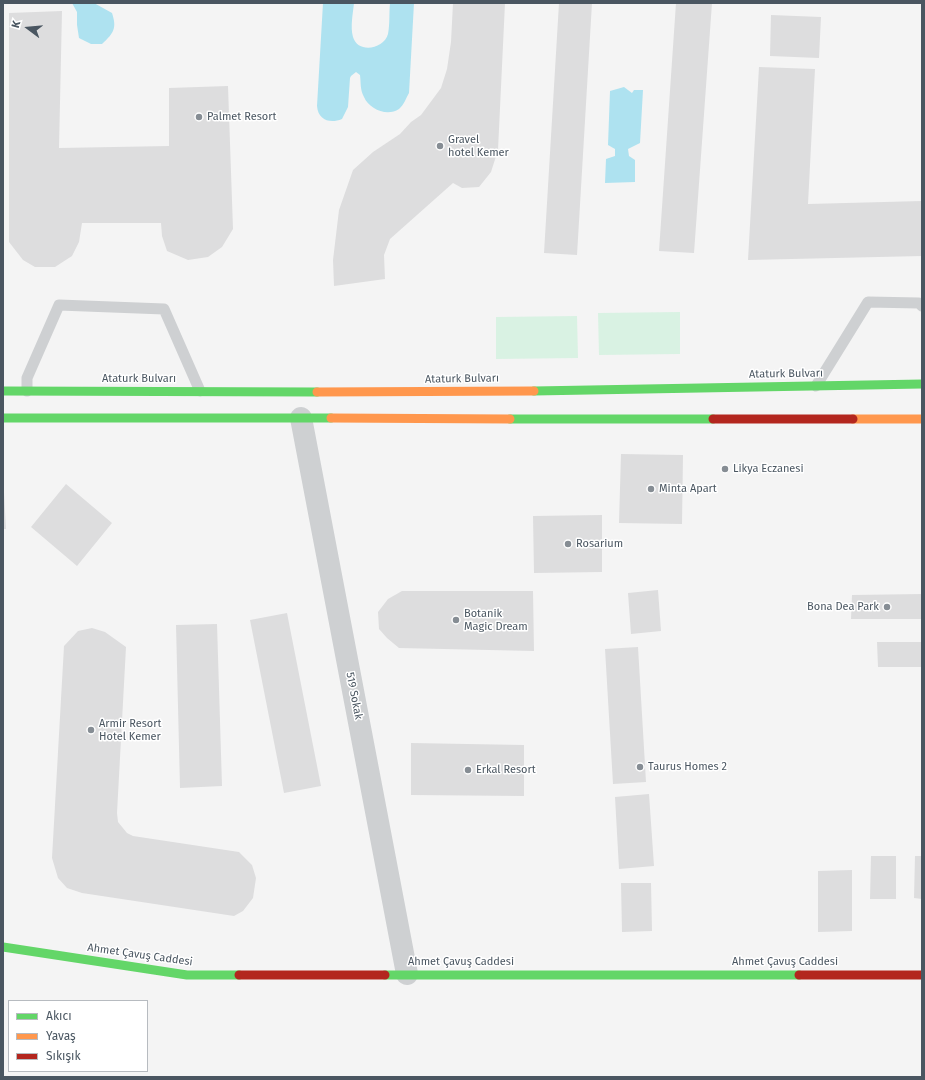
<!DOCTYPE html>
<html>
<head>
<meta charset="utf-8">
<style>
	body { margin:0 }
	#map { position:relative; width:925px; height:1080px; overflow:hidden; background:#f4f4f4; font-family:"Fira Sans",sans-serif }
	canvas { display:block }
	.frame { position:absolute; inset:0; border:4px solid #4a5661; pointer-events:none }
	.legend { position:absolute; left:8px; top:1000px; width:140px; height:72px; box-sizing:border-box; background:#fff; border:1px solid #b7bbc0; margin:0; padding:5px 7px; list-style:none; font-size:12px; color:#4a5661 }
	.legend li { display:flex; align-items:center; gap:8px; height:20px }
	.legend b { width:20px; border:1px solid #b7bbc0 }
	.north { position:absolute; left:8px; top:8px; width:40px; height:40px; -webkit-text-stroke:3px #fff; paint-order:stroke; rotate:286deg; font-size:11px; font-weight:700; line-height:16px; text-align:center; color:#4a5661 }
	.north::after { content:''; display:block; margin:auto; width:14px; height:18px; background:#4a5661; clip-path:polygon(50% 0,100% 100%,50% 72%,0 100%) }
</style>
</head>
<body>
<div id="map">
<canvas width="925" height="1080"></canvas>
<div class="frame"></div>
<ul class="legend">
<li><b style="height:5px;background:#63d668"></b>Akıcı</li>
<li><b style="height:5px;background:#ff974d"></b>Yavaş</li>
<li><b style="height:5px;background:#b3261e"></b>Sıkışık</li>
</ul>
<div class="north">K</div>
</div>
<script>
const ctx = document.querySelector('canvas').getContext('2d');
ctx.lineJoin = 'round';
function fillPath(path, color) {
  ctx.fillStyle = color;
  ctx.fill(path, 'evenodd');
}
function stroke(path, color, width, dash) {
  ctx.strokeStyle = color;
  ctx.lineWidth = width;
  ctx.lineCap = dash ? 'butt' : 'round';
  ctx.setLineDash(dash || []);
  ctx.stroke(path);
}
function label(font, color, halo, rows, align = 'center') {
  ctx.font = font + ' "Fira Sans",sans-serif';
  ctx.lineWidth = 3;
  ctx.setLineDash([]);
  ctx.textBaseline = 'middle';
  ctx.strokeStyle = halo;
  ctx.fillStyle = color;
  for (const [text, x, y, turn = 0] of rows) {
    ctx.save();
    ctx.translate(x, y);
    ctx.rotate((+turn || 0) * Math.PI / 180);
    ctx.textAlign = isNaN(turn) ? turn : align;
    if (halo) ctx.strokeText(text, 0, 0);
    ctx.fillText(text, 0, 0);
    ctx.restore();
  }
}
fillPath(new Path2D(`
	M680 312V354L599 355 598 313Z
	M577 316 578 358 496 359V317Z`), '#d9f2e3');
fillPath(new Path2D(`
	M72 3H94L112 13C117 28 114 33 102 44H91L79 38 77 25V12Z
	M323 3H354C353 13 350 27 353 37 358 54 384 49 388 34 390 24 389 13 390 3H414L409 93C406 98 404 105 399 109 387 117 369 109 364 97 360 90 361 83 360 75L356 72 351 76 350 78 348 107 342 119C330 124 318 120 317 106Z
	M624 87 632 93 634 90H643L640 143 628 149 629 156 635 160V182L605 183 606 159 615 156V149L608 145 610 91Z`), '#aee2f0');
fillPath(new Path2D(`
	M453 3H505L498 150 491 172 479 187 462 188 453 183 390 239 384 255 385 279 334 286 333 260 339 210 353 170 373 152 400 134 411 122 421 115 441 88 447 69 451 42Z
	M559 3H592L577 255 544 253Z
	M676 3H712L694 253 659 251Z
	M62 11 59 148 169 146V88L228 86 233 229 222 247 208 257 188 260 167 251 162 236 161 223H82L79 242 72 256 55 267H35L23 260 9 242V13Z
	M771 15 821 17 819 58 770 56Z
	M759 67 815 69 808 204 922 201V256L748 260Z
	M621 454 683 455 682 524 619 523Z
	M66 484 112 523 77 566 31 527Z
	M3 492H4L6 529H3Z
	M602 515V572L534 573 533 516Z
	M658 590 661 631 631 634 628 593Z
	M402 591H533L534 651 399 648 387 638 379 629 378 612 388 599Z
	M922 594V619H851L852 595Z
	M287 613 321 786 284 793 250 620Z
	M217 624 222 786 180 788 176 625Z
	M92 628 105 632 126 647 117 813 118 822 127 833 133 836 239 852 252 865 256 878 253 898 243 911 234 916 82 893 67 888 58 878 52 858 64 646 78 631Z
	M877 642H922V667H878Z
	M638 647 646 782 613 784 605 649Z
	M411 743 524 745V796L411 795Z
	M649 794 654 866 619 869 615 797Z
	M871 856H896V899H870Z
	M915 856H922V899L914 898Z
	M852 870V931L818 932V871Z
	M621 883H651L652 931 622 932Z`), '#ddddde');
stroke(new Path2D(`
	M816 386 868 302 919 303 922 306
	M27 391V378L59 305 164 309 200 391`), '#ced0d2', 11);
stroke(new Path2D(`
	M301 418 407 974`), '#ced0d2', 22);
stroke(new Path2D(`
	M3 391 317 392
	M534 391 922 384
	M3 418H331
	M510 419H713
	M3 947 187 975H239
	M385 975H799`), '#63d668', 9);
stroke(new Path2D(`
	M317 392 534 391
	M331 418 510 419
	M853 419H922`), '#ff974d', 9);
stroke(new Path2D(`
	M713 419H853
	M239 975H385
	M799 975H922`), '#b3261e', 9);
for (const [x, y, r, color] of [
	[199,117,4,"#868d94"],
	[440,146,4,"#868d94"],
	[725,469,4,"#868d94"],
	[651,489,4,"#868d94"],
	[568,544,4,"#868d94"],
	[887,607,4,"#868d94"],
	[456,620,4,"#868d94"],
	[91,730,4,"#868d94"],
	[640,767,4,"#868d94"],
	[468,770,4,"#868d94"]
]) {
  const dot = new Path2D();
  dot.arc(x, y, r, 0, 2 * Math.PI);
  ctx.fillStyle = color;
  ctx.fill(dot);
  stroke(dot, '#fff', 1.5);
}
label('11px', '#4a5661', '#fff', [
	["Palmet Resort",207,117],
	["Gravel",448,140],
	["hotel Kemer",448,153],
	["Likya Eczanesi",733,469],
	["Minta Apart",659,489],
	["Rosarium",576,544],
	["Bona Dea Park",879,607,"right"],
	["Botanik",464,614],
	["Magic Dream",464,627],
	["Armir Resort",99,724],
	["Hotel Kemer",99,737],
	["Taurus Homes 2",648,767],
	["Erkal Resort",476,770]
], 'left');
label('11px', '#4a5661', '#fff', [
	["Ataturk Bulvarı",786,374,-1],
	["Ataturk Bulvarı",139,379],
	["Ataturk Bulvarı",462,379,-1],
	["519 Sokak",354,696,79],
	["Ahmet Çavuş Caddesi",140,955,8],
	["Ahmet Çavuş Caddesi",461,962],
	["Ahmet Çavuş Caddesi",785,962]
]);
</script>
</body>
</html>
